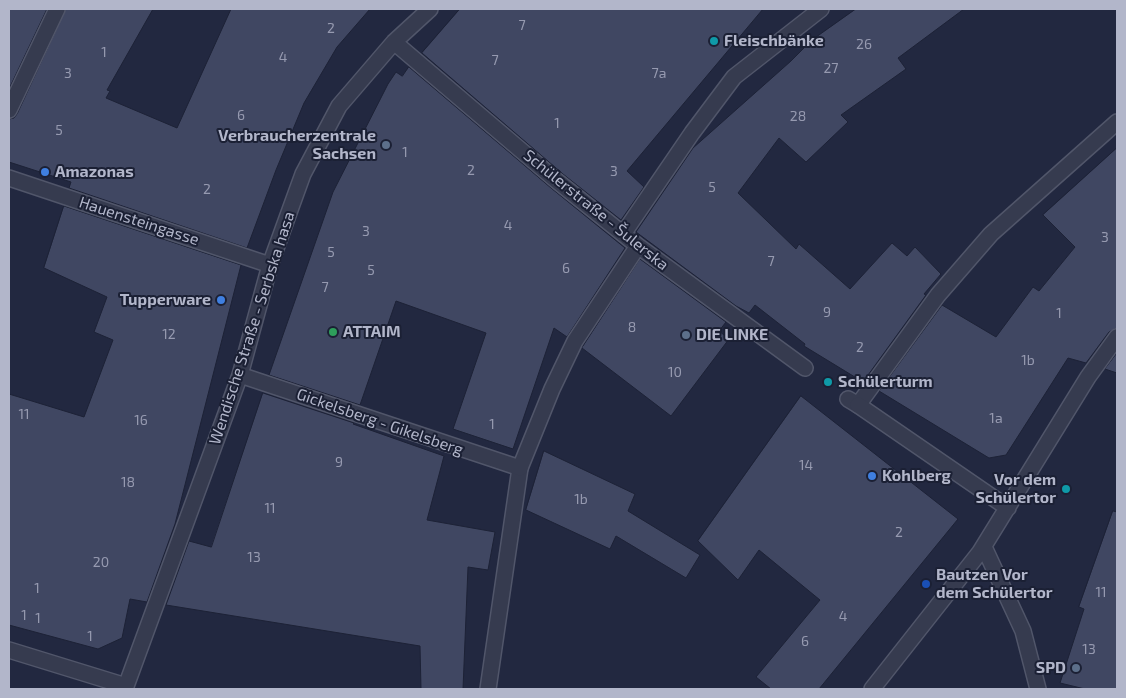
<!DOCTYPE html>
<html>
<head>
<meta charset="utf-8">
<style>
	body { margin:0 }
	#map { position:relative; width:1126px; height:698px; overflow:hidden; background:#222840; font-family:"Exo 2",sans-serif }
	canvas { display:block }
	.frame { position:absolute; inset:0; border:10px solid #b2b6ca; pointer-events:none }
</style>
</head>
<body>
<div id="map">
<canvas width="1126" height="698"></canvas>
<div class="frame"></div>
</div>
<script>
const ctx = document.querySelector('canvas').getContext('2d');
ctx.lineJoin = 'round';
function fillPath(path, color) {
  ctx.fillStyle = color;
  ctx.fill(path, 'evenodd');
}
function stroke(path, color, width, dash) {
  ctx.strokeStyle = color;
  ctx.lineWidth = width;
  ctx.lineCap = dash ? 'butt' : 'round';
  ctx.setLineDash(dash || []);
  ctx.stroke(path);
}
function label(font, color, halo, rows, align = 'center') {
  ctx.font = font + ' "Exo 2",sans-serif';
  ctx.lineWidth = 4;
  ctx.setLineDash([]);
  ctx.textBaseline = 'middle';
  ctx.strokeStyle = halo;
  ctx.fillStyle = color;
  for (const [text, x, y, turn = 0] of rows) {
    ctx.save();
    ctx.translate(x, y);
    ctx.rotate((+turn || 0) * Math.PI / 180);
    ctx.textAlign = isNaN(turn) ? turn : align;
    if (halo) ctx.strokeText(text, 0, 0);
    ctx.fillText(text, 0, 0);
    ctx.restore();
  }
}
const building = new Path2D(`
	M9 9H47L9 89Z
	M66 9H153L107 90 110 91 106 98 177 128 231 9H370L337 47 304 103 276 170 247 248 69 188 71 182 9 162V119L14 118 17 114Z
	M460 9H763L627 171 644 187 621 220 563 174 422 53Z
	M856 9H964L898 58 906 69 841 115 848 122 806 162 779 138 738 193 796 249 799 244 850 289 892 243 907 256 915 247 941 274 924 294 926 295 863 382 804 346 805 344 755 305 749 313 736 306 636 232 693 148 791 61 812 40Z
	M409 67 551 188 625 248 567 337 554 328 513 449 453 429 486 333 396 301 360 405 269 375 333 192 388 84 396 72 402 76Z
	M1117 148V328L1109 332 1086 363 1068 358 1006 455 989 458 879 391 942 305 996 337 1033 287 1039 291 1075 247 1043 215Z
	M64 206 241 265 175 524 147 602 130 599 122 638 98 649 9 625V394L84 417 113 340 94 332 107 297 44 268Z
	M640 259 726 322 719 331 729 339 671 416 582 348Z
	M1117 353V373L1105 369Z
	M263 393 354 423 353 424 444 456 427 520 495 532 488 570 468 567 463 689H421L420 646 166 605 189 541 211 547Z
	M801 396 958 519 819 689H771L756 677 820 600 759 550 738 580 698 541Z
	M544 451 635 494 628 511 700 555 686 578 616 536 610 549 526 510Z
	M1113 511 1117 512V689H1085L1060 683 1084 609 1079 607Z`);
fillPath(building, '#404762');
stroke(building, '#1d2236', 1);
const service = new Path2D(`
	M9 178 270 265
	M848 399 858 405 938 295 991 234 1117 122
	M488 689 520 468`);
const minor = new Path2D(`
	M394 42 557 181 638 246 805 368
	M9 110 57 9
	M623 234 692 133 734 77 821 9
	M240 375 520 468 552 389 575 341 638 246
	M858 405 1008 508
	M984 547 1023 631 1038 689
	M9 650 126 686
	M125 689 240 375 270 265 303 174 339 106 394 42 430 9
	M872 689 980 552 1088 377 1117 337`);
stroke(service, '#51566a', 18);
stroke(minor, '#51566a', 18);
stroke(service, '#363b4f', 15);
stroke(minor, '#363b4f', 15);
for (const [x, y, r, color] of [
	[714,41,5,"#0f9aa8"],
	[386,145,5,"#5c6f8a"],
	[45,172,5,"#3f7fe0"],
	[221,300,5,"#3f7fe0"],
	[333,332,5,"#2e9e5b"],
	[686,335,5,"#5c6f8a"],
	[828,382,5,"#0f9aa8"],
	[872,476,5,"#3f7fe0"],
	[1066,489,5,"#0f9aa8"],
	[926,584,5,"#1a4fb4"],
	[1076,668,5,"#5c6f8a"]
]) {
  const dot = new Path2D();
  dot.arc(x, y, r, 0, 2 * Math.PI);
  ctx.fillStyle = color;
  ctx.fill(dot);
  stroke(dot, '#1b2034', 2);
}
label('14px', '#969ab0', null, [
	["7",522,25],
	["2",331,28],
	["26",864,44],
	["1",104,52],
	["4",283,57],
	["7",495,60],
	["27",831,68],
	["3",68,73],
	["7a",659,73],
	["6",241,115],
	["28",798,116],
	["1",557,123],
	["5",59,130],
	["1",405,152],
	["2",471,170],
	["3",614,171],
	["5",712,187],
	["2",207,189],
	["4",508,225],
	["3",366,231],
	["3",1105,237],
	["5",331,252],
	["7",771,261],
	["6",566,268],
	["5",371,270],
	["7",325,287],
	["9",827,312],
	["1",1059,313],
	["8",632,327],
	["12",169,334],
	["2",860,347],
	["1b",1028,360],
	["10",675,372],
	["11",24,414],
	["1a",996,418],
	["16",141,420],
	["1",492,424],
	["9",339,462],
	["14",806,465],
	["18",128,482],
	["1b",581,499],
	["11",270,508],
	["2",899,532],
	["13",254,557],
	["20",101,562],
	["1",37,588],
	["11",1101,592],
	["1",24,615],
	["4",843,616],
	["1",38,618],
	["1",90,636],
	["6",805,641],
	["13",1089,649]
]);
label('bold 16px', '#b2b6ca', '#1b2034', [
	["Fleischbänke",724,41],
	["Verbraucherzentrale",376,136,"right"],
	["Sachsen",376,154,"right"],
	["Amazonas",55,172],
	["Tupperware",211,300,"right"],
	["ATTAIM",343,332],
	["DIE LINKE",696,335],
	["Schülerturm",838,382],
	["Kohlberg",882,476],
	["Vor dem",1056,480,"right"],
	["Schülertor",1056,498,"right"],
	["Bautzen Vor",936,575],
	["dem Schülertor",936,593],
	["SPD",1066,668,"right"]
], 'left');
label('16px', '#b2b6ca', '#1b2034', [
	["Schülerstraße - Šulerska",596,210,39],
	["Hauensteingasse",139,221,18],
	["Wendische Straße - Serbska hasa",252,328,-72],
	["Gickelsberg - Gikelsberg",380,422,19]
]);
</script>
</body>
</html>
